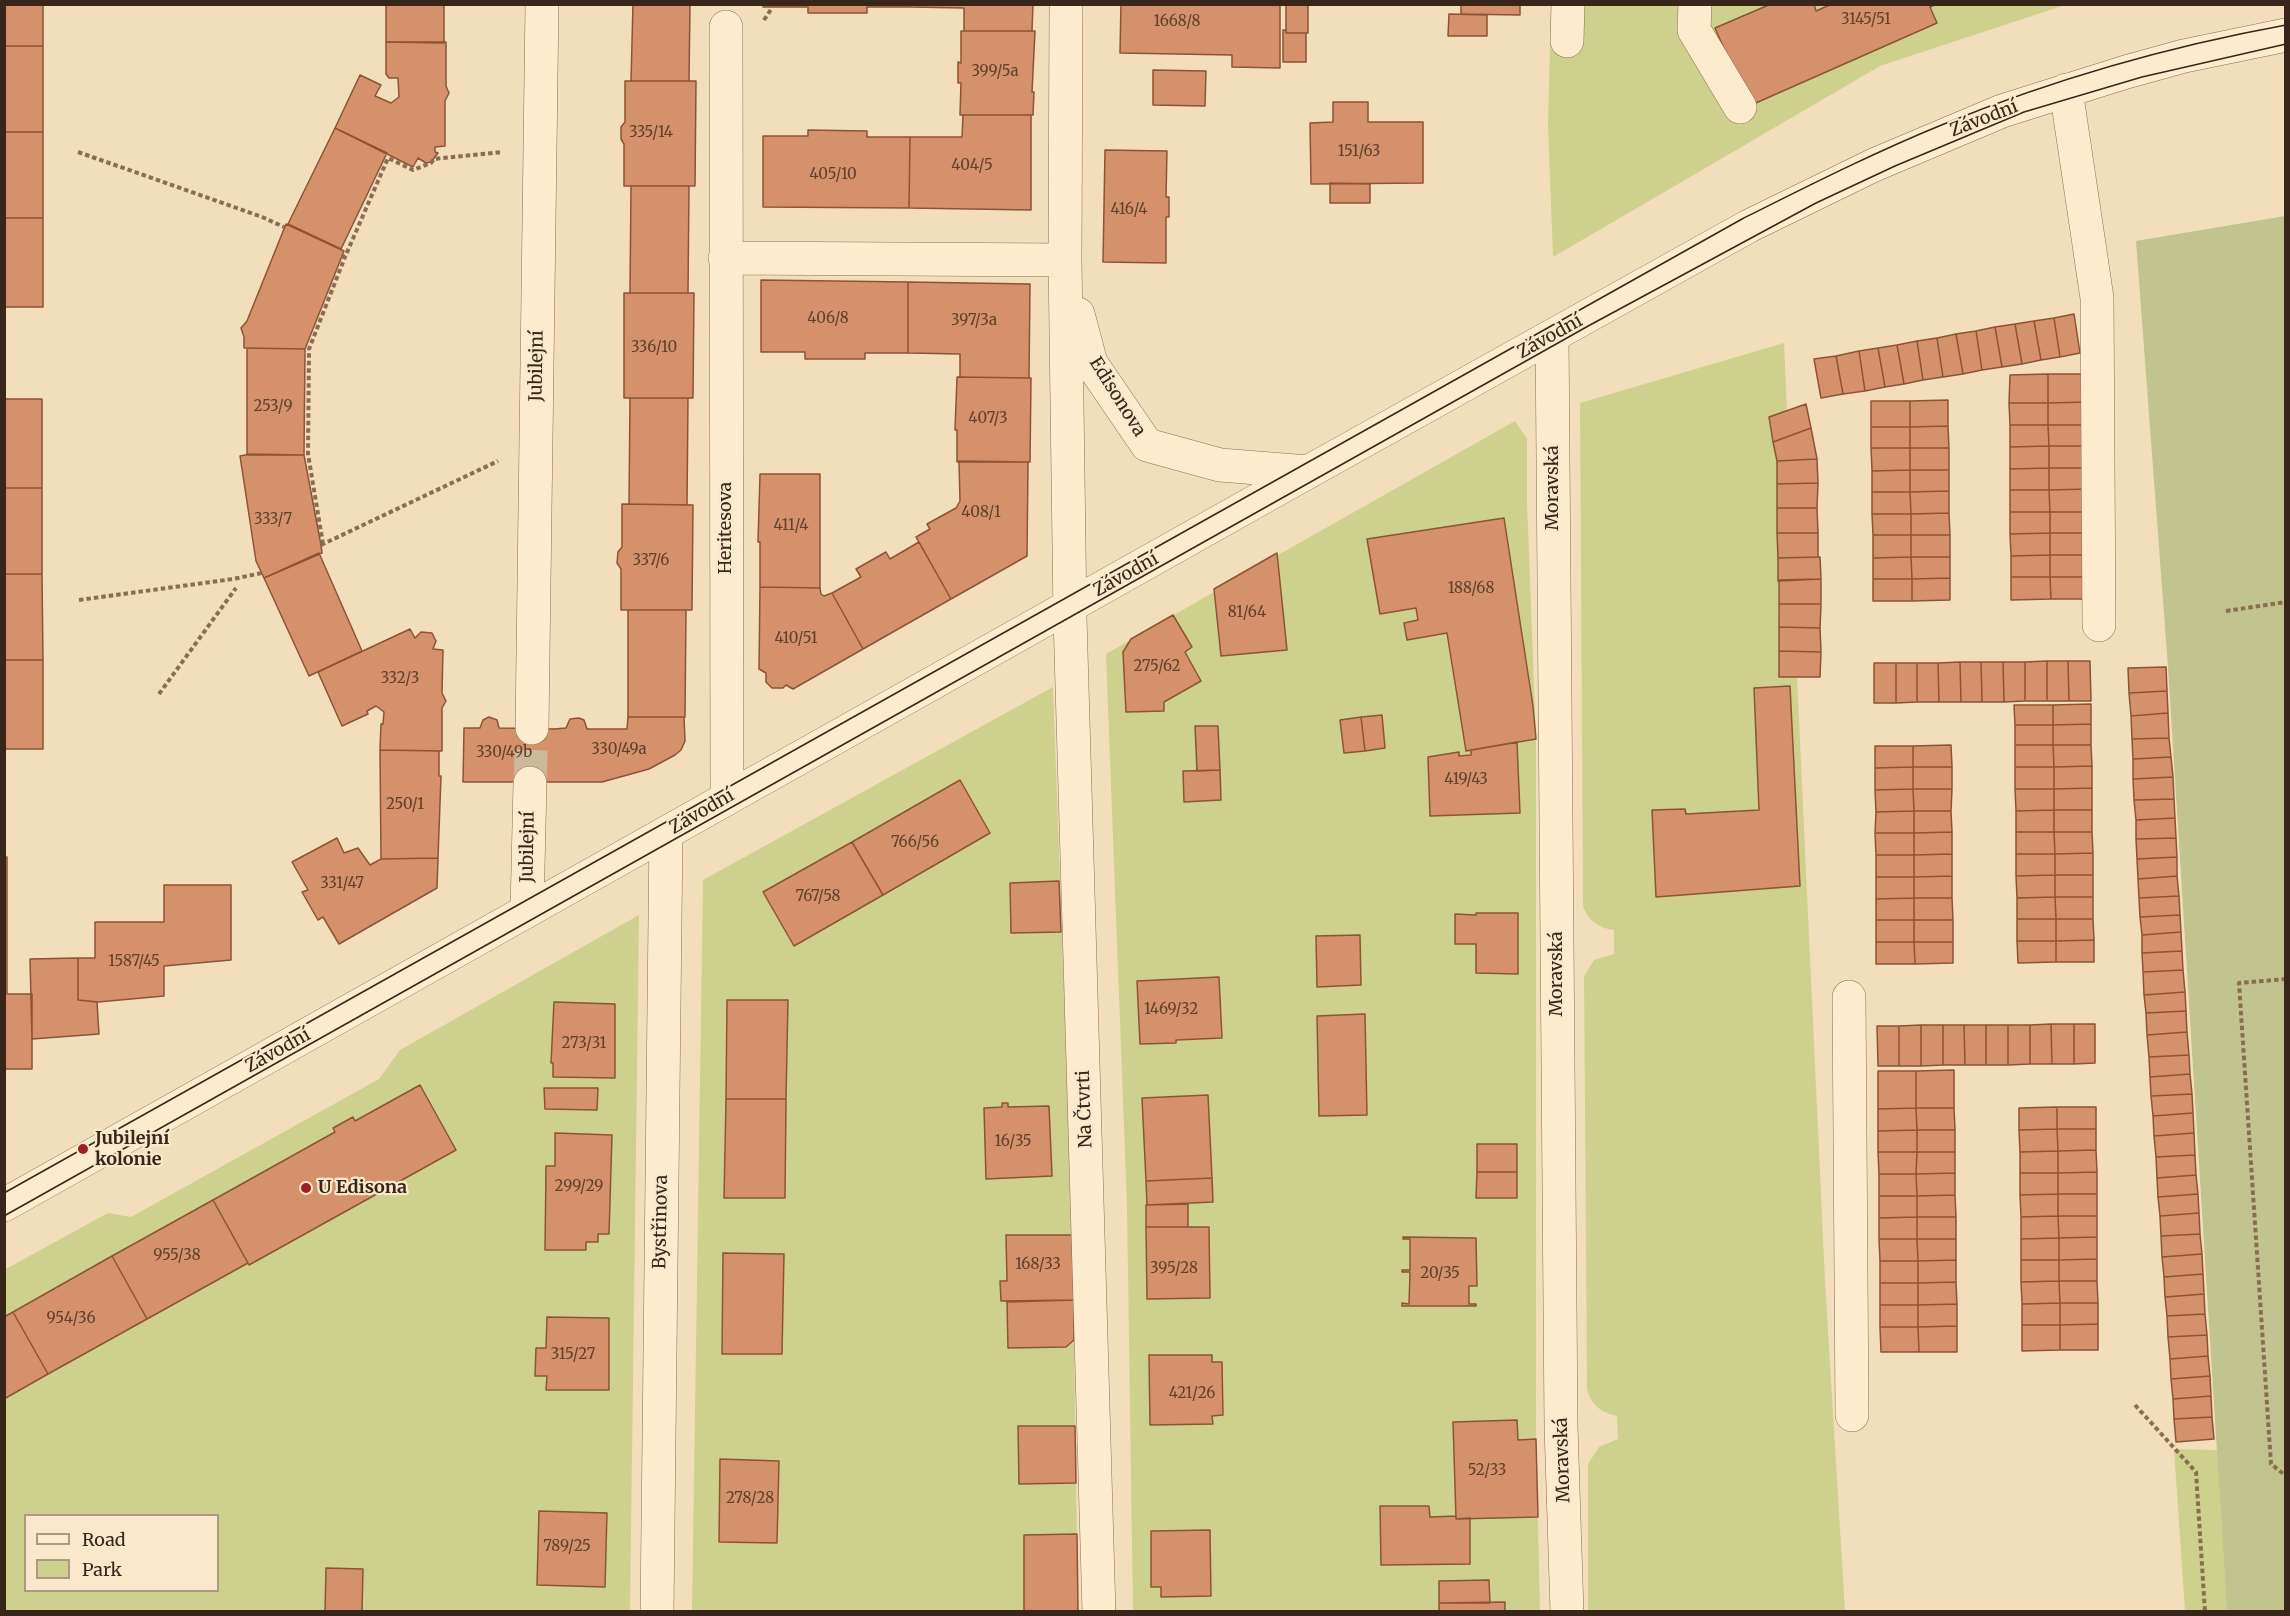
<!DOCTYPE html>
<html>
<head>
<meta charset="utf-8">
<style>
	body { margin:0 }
	#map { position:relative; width:2290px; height:1616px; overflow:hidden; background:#f2deba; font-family:Merriweather,serif }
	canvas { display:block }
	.frame { position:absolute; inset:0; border:6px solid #372619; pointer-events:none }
	.legend { position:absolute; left:24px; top:1514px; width:195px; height:78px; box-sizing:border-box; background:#f9e8ca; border:2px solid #ab9a83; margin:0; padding:8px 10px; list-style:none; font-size:18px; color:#372619 }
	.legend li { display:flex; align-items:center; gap:12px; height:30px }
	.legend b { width:30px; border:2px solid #ab9a83 }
</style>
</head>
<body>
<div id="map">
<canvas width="2290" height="1616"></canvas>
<div class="frame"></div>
<ul class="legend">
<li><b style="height:8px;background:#fceccd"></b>Road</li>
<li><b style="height:16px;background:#cdd18d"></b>Park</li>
</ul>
</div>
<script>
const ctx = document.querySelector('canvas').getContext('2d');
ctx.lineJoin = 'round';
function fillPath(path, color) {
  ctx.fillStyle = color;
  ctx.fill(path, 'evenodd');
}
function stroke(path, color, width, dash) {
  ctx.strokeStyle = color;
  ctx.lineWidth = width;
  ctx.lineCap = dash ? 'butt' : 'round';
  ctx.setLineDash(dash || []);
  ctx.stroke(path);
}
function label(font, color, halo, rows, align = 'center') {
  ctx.font = font + ' Merriweather,serif';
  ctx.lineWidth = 4.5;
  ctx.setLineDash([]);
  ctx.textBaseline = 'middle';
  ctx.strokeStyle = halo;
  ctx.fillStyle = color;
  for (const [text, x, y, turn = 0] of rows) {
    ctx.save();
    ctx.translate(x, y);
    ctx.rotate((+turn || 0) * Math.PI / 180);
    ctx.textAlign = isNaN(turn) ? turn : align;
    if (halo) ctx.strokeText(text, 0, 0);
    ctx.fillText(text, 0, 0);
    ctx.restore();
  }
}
fillPath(new Path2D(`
	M1551 5H2065L1880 66 1553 257 1548 124Z
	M1784 343 1787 411 1769 418 1777 461 1779 676 1797 677 1825 1281 1845 1611H1588V1464L1599 1447 1618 1439 1617 1416C1601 1413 1589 1403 1587 1387L1584 976 1594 960 1614 954V930C1598 928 1588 920 1583 906L1580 403Z
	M1515 421 1527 439V501L1536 739V1439L1540 1611H1133L1127 1205 1106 654 1214 592V589L1277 553 1278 555Z
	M1053 687 1072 1206 1078 1611 692 1612 703 880Z
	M639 915 630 1611H5L4 1270 108 1213 131 1217 379 1079 400 1050ZM26 1516H218V1590H26Z
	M2174 1449 2217 1450 2227 1611H2185Z`), '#cdd18d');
fillPath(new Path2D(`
	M2285 216 2286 1611 2227 1612 2168 667 2136 241Z`), '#c1c48e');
const building = new Path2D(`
	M4 4H43V46H4Z
	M386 4H444V43L386 42Z
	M633 4H690L689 81H631Z
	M911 4V7H867V13H808V7H763V4Z
	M911 4H1033L1032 31H964V8L911 7Z
	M1121 4H1280V68L1232 67V55L1120 53Z
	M1286 4H1308V33H1286Z
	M1461 4H1520V15L1461 14Z
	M1771 4H1814L1816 11 1832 4H1936L1930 7 1937 23 1749 106 1715 28Z
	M1449 14 1487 15V36H1448Z
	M1283 30H1286V33H1306V62H1283Z
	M961 31H1035L1032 92H1034L1033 115H960L961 83H958V62L961 63Z
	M386 42H446V86L449 93 445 101V146L435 147V152L438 153 431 162 426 163 418 158 413 167 335 128 360 75 381 85 375 96 391 103 399 97 398 78H389L386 74Z
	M4 46H43V132H4Z
	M1153 70 1206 71 1205 106 1153 105Z
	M625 81H696L695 186H624V144L621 139V127L625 122Z
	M1333 102H1368V122H1423V183L1311 184 1310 123 1333 122Z
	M963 115H1031V210L909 208 910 137H962Z
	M335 128 387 153 341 249 288 224Z
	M808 130 867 131V137H910L909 208 763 207V136H808Z
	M4 132H43V218H4Z
	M1105 150 1167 151 1166 197H1169V217H1166V263L1103 262Z
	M1330 183 1370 184V203H1330Z
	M631 186H689L688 293H630Z
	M4 218H43V307H4Z
	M286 224 344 251 305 349 244 348V337L241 328 247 321Z
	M761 280 908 282V353H865V359H805V352H761Z
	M908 282 1030 284 1029 378 960 377V354L908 353Z
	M624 293H694L693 398H624Z
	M2074 314 2080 353 2060 357 2054 318Z
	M2054 318 2060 357 2041 360 2034 321Z
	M2034 321 2041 360 2022 364 2015 324Z
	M2015 324 2022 364 2002 367 1995 327Z
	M1995 327 2002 367 1982 370 1976 331Z
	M1976 331 1982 370 1963 374 1956 334Z
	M1956 334 1963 374 1943 377 1937 338Z
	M1937 338 1943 377 1923 380 1917 341Z
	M1917 341 1923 380 1904 384 1897 345Z
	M1897 345 1904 384 1885 387 1878 348Z
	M247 348 305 349 304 455 247 454Z
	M1878 348 1885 387 1865 391 1859 351Z
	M1859 351 1865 391 1843 394 1836 356Z
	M1836 356 1843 394 1821 398 1814 359Z
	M2048 374H2087V402L2048 403Z
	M2048 374V403H2009L2010 375Z
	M957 377 1031 378 1030 462H957V430H955Z
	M630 398H688L687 505 629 504Z
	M4 399H42V488H4Z
	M1948 400V426L1910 427V401Z
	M1871 401H1910V427H1871Z
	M2087 402V425H2048V403Z
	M2009 403H2048V425H2010Z
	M1806 404 1811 428 1773 442 1769 417Z
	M2010 425H2048L2049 446 2010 447Z
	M2048 425H2087V446H2049Z
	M1948 426 1949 448H1910V427Z
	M1871 427H1910V448H1871Z
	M1811 428 1817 459 1777 461 1773 442Z
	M2049 446V468L2010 469V447Z
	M2049 446H2087V468H2049Z
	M1871 448H1910V470L1872 471Z
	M1910 448H1949V470H1910Z
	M245 455H304L321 545 322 553 264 578 256 561 240 456Z
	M1817 459 1818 483 1777 484V461Z
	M959 461 1028 462 1027 556 951 599 916 537 930 529 927 524 956 508 960 501Z
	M2049 468V490H2010V469Z
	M2049 468H2087L2088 489 2049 490Z
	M1910 470V492H1872V471Z
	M1910 470H1949V491L1910 492Z
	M760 474H820V588L760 587V542H758Z
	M1818 483 1817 508H1777V484Z
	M4 488H42V574H4Z
	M2088 489V512H2050L2049 490Z
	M2010 490H2049L2050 512H2010Z
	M1949 491V513L1911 514 1910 492Z
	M1872 492H1910L1911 514H1872Z
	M622 504 693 505 692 610H621V569L617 563 618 552 622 547Z
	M1777 508H1817L1818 533H1777Z
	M2010 512H2050V533L2010 534Z
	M2050 512H2088V533H2050Z
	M1949 513 1950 535H1911V514Z
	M1872 514H1911V535H1873Z
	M1504 518 1533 706 1536 739 1466 751 1447 633 1407 640 1404 623 1418 620 1416 608 1380 614 1367 539Z
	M1777 533H1818V557L1778 558Z
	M2050 533V555L2011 556 2010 534Z
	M2050 533H2088L2089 555H2050Z
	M1873 535H1911V557L1873 558Z
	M1911 535H1950V557H1911Z
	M919 542 951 599 863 649 832 593 861 577 856 569 886 552 890 559Z
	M319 553 362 651 309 676 264 578Z
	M1277 553 1287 650 1221 656 1214 589Z
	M2050 555V577H2011V556Z
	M2050 555H2089V577H2050Z
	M1818 557H1820L1821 579 1778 581V558Z
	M1911 557 1912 579H1873V558Z
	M1911 557H1950V578L1912 579Z
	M4 574H42L43 660H4Z
	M2011 577H2050L2051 599 2011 600Z
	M2050 577H2089V599H2051Z
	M1950 578V600L1912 601V579Z
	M1821 579V604H1779V580Z
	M1873 579H1912V601H1873Z
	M760 587 820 588 821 594 824 596 832 593 863 649 793 689 786 685 783 688H772L766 682V673L759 669Z
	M1779 604H1821L1820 628 1779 627Z
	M628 610H686L685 717H628Z
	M1173 615 1192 647 1185 652 1201 681 1164 702V711L1126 712 1123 652 1131 639Z
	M1779 627 1820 628 1821 652 1779 651Z
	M410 629 415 638 421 632 432 633 436 641 433 649 443 650 442 693 446 701 442 708V751L380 750 381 724H383L384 712 376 706 367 711 368 714 342 726 318 672Z
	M1779 651 1821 652 1820 677H1779Z
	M4 660H43V749H4Z
	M2047 661H2068L2069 701H2047Z
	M2047 661V701H2025V662Z
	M2068 661H2090L2091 701H2069Z
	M1960 662H1981L1982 702H1961Z
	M1960 662 1961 702H1939L1938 663Z
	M1981 662H2003L2004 702H1982Z
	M2003 662H2025V701L2004 702Z
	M1874 663H1896V703H1874Z
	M1896 663H1917V702L1896 703Z
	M1917 663H1938L1939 702H1917Z
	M2166 667 2167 691 2129 693 2128 668Z
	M1790 686 1800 886 1656 897 1652 810 1685 809 1686 814 1759 810 1754 688Z
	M2167 691 2168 713 2131 716 2129 693Z
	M2091 704V724L2053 725V705Z
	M2014 705H2053V725H2015Z
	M2168 713 2169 738 2132 739 2131 716Z
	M1382 715 1385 748 1365 751 1361 717Z
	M489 717 497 720 499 728 554 729 566 728 570 719 579 718 584 720 587 729H627L628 717H684L685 741 681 750 675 755 649 769 602 782H463L464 728H480L483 720Z
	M1361 717 1365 751 1344 753 1340 720Z
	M2091 724V745H2053V725Z
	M2015 725H2053V745H2015Z
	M1195 726H1218L1220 770 1197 771Z
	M2169 738 2171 757 2133 759 2132 739Z
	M1517 742 1520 813 1430 816 1428 757 1459 752V756L1471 755V750Z
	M1951 745 1952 767H1913V746Z
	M2015 745H2053L2054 767H2015Z
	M2053 745H2091L2092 766 2054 767Z
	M1875 746H1913V767L1875 768Z
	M380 750 439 751V776H441L438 858 381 859Z
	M2171 757 2173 777 2133 779V759Z
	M2092 766V788L2054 789V767Z
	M1913 767V789L1875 790V768Z
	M1913 767H1952V789H1913Z
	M2015 767H2054V789H2015Z
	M1220 770 1221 800 1184 802 1183 771Z
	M2173 777 2174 799 2134 800 2133 779Z
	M960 780 990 833 883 895 852 842Z
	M2092 788V810H2054V789Z
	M1913 789 1914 811 1876 812 1875 790Z
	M1913 789H1952L1951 811H1914Z
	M2015 789H2054V810L2016 811Z
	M2174 799 2175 818 2136 820 2134 800Z
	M2054 810V832H2016V811Z
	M2054 810H2092V832H2054Z
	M1914 811V833H1875L1876 812Z
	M1914 811H1951L1952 832 1914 833Z
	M2175 818 2176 838 2136 839V820Z
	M1952 832V854L1914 855V833Z
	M2016 832H2054L2055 854H2016Z
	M2054 832H2092L2093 853 2055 854Z
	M1875 833H1914V855H1876Z
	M337 838 344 853 358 848 370 865 381 859 438 858 437 888 339 944 323 917 318 920 302 892 308 890 292 862Z
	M2176 838 2177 857 2137 859 2136 839Z
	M852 842 883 895 794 946 763 892Z
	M2093 853V875H2055V854Z
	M1952 854V876L1914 877V855Z
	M2016 854H2055V875L2016 876Z
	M1876 855H1914V877H1876Z
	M4 857H7V994H32V1069H4Z
	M2177 857V876L2138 879 2137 859Z
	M2055 875V897L2017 898 2016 876Z
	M2055 875H2093V897H2055Z
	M1952 876V898H1914V877Z
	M2177 876 2179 896 2139 898 2138 879Z
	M1876 877H1914V898L1876 899Z
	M1059 881 1061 932 1011 933 1010 883Z
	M164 885H231V960L164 966V996L98 1002 78 1000V958H95V922H164Z
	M2179 896 2180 915 2140 917 2139 898Z
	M2055 897 2056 919H2017V898Z
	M2055 897H2093V919H2056Z
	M1914 898V920H1876V899Z
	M1914 898H1952L1953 920H1914Z
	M1476 913H1518V974L1476 973V944H1455V914L1476 915Z
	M2180 915 2181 932 2142 935 2140 917Z
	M2017 919H2056V941H2017Z
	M2056 919H2093L2094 940 2056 941Z
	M1876 920H1914V942H1876Z
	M1914 920H1953V942H1914Z
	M2181 932 2182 951 2142 953V935Z
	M1360 935 1361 985 1317 987 1316 936Z
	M2094 940V962H2056V941Z
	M2017 941H2056V962L2018 963Z
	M1876 942H1914L1915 964H1876Z
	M1914 942H1953V963L1915 964Z
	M2182 951 2183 970 2143 972 2142 953Z
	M78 958V1000L97 1002 99 1034 32 1039 30 959Z
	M2183 970 2185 992 2144 995 2143 972Z
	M1219 977 1222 1038 1176 1040V1043L1140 1044 1137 981Z
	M2185 992 2186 1011 2146 1013 2144 995Z
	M727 1000H788L786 1099H726Z
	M554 1002 615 1004V1078L553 1077V1063H551Z
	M2186 1011 2187 1032 2147 1035 2146 1013Z
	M1365 1014 1367 1115 1319 1116 1317 1016Z
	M2051 1024 2052 1064H2030V1025Z
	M2051 1024H2074V1064H2052Z
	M2074 1024H2095V1063L2074 1064Z
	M1921 1025V1066H1899V1026Z
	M1921 1025H1943V1065L1921 1066Z
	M1943 1025H1964L1965 1065H1943Z
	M1964 1025H1986V1065H1965Z
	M1986 1025H2008V1065H1986Z
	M2008 1025H2030V1064L2008 1065Z
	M1877 1026H1899V1066H1878Z
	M2187 1032 2189 1055 2149 1057 2147 1035Z
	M2189 1055 2190 1074 2150 1077 2149 1057Z
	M1954 1070V1108H1916V1071Z
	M1878 1071H1916V1108L1878 1109Z
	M2190 1074 2192 1094 2151 1096 2150 1077Z
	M420 1085 456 1150 249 1265 213 1200 335 1132 333 1128 353 1117 355 1121Z
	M544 1088H598L597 1110 545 1109Z
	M2192 1094 2193 1113 2153 1116 2151 1096Z
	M1208 1095 1212 1178 1146 1181 1142 1098Z
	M726 1099H786L785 1198H724Z
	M1002 1103H1008V1107L1049 1106 1052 1176 986 1179 984 1108 1002 1107Z
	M2057 1107V1129L2019 1130V1108Z
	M2057 1107H2096V1129H2057Z
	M1916 1108 1917 1130 1878 1131V1109Z
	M1916 1108H1954L1955 1130H1917Z
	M2193 1113 2194 1133 2154 1136 2153 1116Z
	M2057 1129 2058 1151 2020 1152 2019 1130Z
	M2057 1129H2096V1150L2058 1151Z
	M1917 1130V1152H1878V1131Z
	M1917 1130H1955V1152H1917Z
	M555 1133 612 1135 609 1234H598V1242H586V1250H545L546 1166H555Z
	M2194 1133 2195 1155 2156 1157 2154 1136Z
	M1477 1144H1517V1172H1477Z
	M2096 1150 2097 1172 2058 1173V1151Z
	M2058 1151V1173H2020V1152Z
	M1878 1152H1917L1916 1174H1879Z
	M1917 1152H1955V1173L1916 1174Z
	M2195 1155 2196 1175 2157 1178 2156 1157Z
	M1477 1172H1517V1198H1476Z
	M2097 1172V1194H2058V1173Z
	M1955 1173V1195L1917 1196 1916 1174Z
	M2020 1173H2058V1194L2020 1195Z
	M1879 1174H1916L1917 1196H1879Z
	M2196 1175 2198 1194 2158 1197 2157 1178Z
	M1212 1178 1213 1202 1147 1205 1146 1181Z
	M2058 1194V1216L2021 1217 2020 1195Z
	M2058 1194H2097V1216H2058Z
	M2198 1194 2199 1213 2160 1216 2158 1197Z
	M1955 1195 1956 1217H1917V1196Z
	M1879 1196H1917V1217L1879 1218Z
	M213 1200 248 1263 147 1319 112 1256Z
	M1188 1204V1227H1146V1205Z
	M2199 1213 2200 1234 2161 1236 2160 1216Z
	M2058 1216 2059 1238 2021 1239V1217Z
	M2058 1216H2097V1237L2059 1238Z
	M1917 1217V1239H1879V1218Z
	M1917 1217H1956V1239H1917Z
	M1146 1227H1209L1210 1298 1147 1299Z
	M2200 1234 2202 1254 2162 1257 2161 1236Z
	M1006 1235H1072L1074 1300 1001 1301 1000 1281H1007Z
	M1403 1237 1476 1238 1477 1286H1469V1304H1476V1306H1402V1303L1409 1304 1410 1272H1402V1270H1410V1239H1403Z
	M2097 1237V1259L2059 1260V1238Z
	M2059 1238V1260H2021V1239Z
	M1879 1239H1917L1918 1261H1880Z
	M1917 1239H1956V1260L1918 1261Z
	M723 1253 784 1254 782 1354H722Z
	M2202 1254 2203 1274 2164 1277 2162 1257Z
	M112 1256 147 1319 48 1374 13 1312Z
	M2097 1259V1281H2059V1260Z
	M1956 1260V1282L1918 1283V1261Z
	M2021 1260H2059V1281L2021 1282Z
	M1880 1261H1918V1283H1880Z
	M2203 1274 2204 1294 2165 1297 2164 1277Z
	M2059 1281 2060 1303 2022 1304 2021 1282Z
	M2059 1281H2097L2098 1303H2060Z
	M1956 1282 1957 1304 1918 1305V1283Z
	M1880 1283H1918V1305H1880Z
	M2204 1294 2205 1314 2167 1316 2165 1297Z
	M1074 1300V1340L1066 1347 1008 1348 1007 1302Z
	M2060 1303V1325H2022V1304Z
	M2060 1303H2098V1324L2060 1325Z
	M1957 1304V1326L1918 1327V1305Z
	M1880 1305H1918V1327H1880Z
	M13 1312 48 1374 4 1399V1317Z
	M2205 1314 2207 1335 2168 1337 2167 1316Z
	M547 1317 609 1318V1390H546L547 1376H535L536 1348H546Z
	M2098 1324V1350H2060V1325Z
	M2022 1325H2060V1350L2022 1351Z
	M1957 1326V1352H1919L1918 1327Z
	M1880 1327H1918L1919 1352H1881Z
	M2207 1335 2208 1356 2170 1359 2168 1337Z
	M1149 1355H1212V1362H1222L1223 1415 1212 1416 1213 1424 1150 1425Z
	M2208 1356 2210 1376 2171 1379 2170 1359Z
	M2210 1376 2211 1396 2173 1399 2171 1379Z
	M2211 1396 2212 1417 2174 1419 2173 1399Z
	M2212 1417 2214 1439 2176 1442 2174 1419Z
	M1517 1420 1518 1440 1536 1439 1538 1517 1456 1519 1453 1422Z
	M1018 1426H1075L1076 1483 1019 1484Z
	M720 1459 779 1461 777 1543 719 1542Z
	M1380 1506H1429L1430 1517 1456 1516V1519L1470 1518V1564L1381 1565Z
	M539 1511 607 1513 605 1587 537 1585Z
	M1210 1530 1211 1596 1161 1597V1587H1151V1531Z
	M1077 1534 1078 1612H1024V1535Z
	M326 1568 363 1569 362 1612H325Z
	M1489 1580 1490 1603H1439V1581Z
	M1505 1602V1612H1439V1603Z`);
fillPath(building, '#d4916c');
stroke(building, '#8c5336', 1.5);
stroke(new Path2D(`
	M530 783 532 728`), '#cdb99a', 33, [33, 16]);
const minor = new Path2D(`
	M1066 4 1065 260 1070 617 1099 1612
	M1695 4 1694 30 1740 107
	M726 27 727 798
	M1567 41 1568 4
	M2066 90 2097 298 2099 625
	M725 258 1065 260
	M1078 314 1091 363 1147 445 1220 465 1308 472
	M1552 336 1561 1426 1567 1612
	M532 728 542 4
	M527 911 530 783
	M1849 997 1852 1415
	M4 1205 1308 472 1749 226 1874 165 2002 111 2126 72 2184 56 2286 35
	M657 1612 666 833`);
stroke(minor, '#8a6d53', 34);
stroke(new Path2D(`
	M764 20 772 8
	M78 152 262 217 284 227
	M342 256 345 257 388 158 413 170 431 163 434 159 503 152
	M323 544 308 454 309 349 345 257
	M321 545 498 461
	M79 600 233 579 262 573
	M2226 611 2286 602
	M159 694 236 588
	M2286 979 2239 983 2271 1464 2286 1476
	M2135 1405 2196 1472 2205 1612`), '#8a6d53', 4, [4.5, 3]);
stroke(minor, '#fceccd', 33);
stroke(new Path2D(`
	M4 1193 1742 219C1808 186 1875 152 1944 124 2052 80 2171 46 2286 25
	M4 1216 1590 325 1816 203 1895 166 2024 112 2142 77 2286 44`), '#372619', 1.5);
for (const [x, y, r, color] of [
	[83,1149,6,"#9f1d25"],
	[306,1188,6,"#9f1d25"]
]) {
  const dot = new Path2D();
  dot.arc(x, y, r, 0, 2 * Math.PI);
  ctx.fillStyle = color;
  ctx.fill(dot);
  stroke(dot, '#f9e8ca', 2);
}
label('15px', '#5e412e', null, [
	["3145/51",1866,20],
	["1668/8",1177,22],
	["399/5a",995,72],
	["335/14",651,133],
	["151/63",1359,152],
	["404/5",972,166],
	["405/10",833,175],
	["416/4",1129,210],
	["406/8",828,319],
	["397/3a",974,321],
	["336/10",654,348],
	["253/9",273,407],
	["407/3",988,419],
	["408/1",981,513],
	["333/7",273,520],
	["411/4",791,526],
	["337/6",651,561],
	["188/68",1471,589],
	["81/64",1247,613],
	["410/51",796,639],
	["275/62",1157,667],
	["332/3",400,679],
	["330/49a",619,750],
	["330/49b",504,753],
	["419/43",1466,780],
	["250/1",405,805],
	["766/56",915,843],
	["331/47",342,884],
	["767/58",818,897],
	["1587/45",134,962],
	["1469/32",1171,1010],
	["273/31",584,1044],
	["16/35",1013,1142],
	["299/29",579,1187],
	["955/38",177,1256],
	["168/33",1038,1265],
	["395/28",1174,1269],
	["20/35",1440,1274],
	["954/36",71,1319],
	["315/27",573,1355],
	["421/26",1192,1394],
	["52/33",1487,1471],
	["278/28",750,1499],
	["789/25",567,1547]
]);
label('18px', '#372619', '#f9e8ca', [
	["Závodní",1984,119,-21],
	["Závodní",1550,337,-29],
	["Jubilejní",537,366,-89],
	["Edisonova",1117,397,58],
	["Moravská",1553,488,-90],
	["Heritesova",726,528,-90],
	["Závodní",1126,575,-29],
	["Závodní",702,812,-30],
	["Jubilejní",528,847,-89],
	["Moravská",1557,974,-90],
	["Závodní",278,1051,-29],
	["Na Čtvrti",1085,1109,-92],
	["Bystřinova",661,1222,-89],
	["Moravská",1563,1460,-92]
]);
label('bold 18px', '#372619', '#f9e8ca', [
	["Jubilejní",95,1139],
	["kolonie",95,1160],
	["U Edisona",318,1188]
], 'left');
</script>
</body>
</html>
